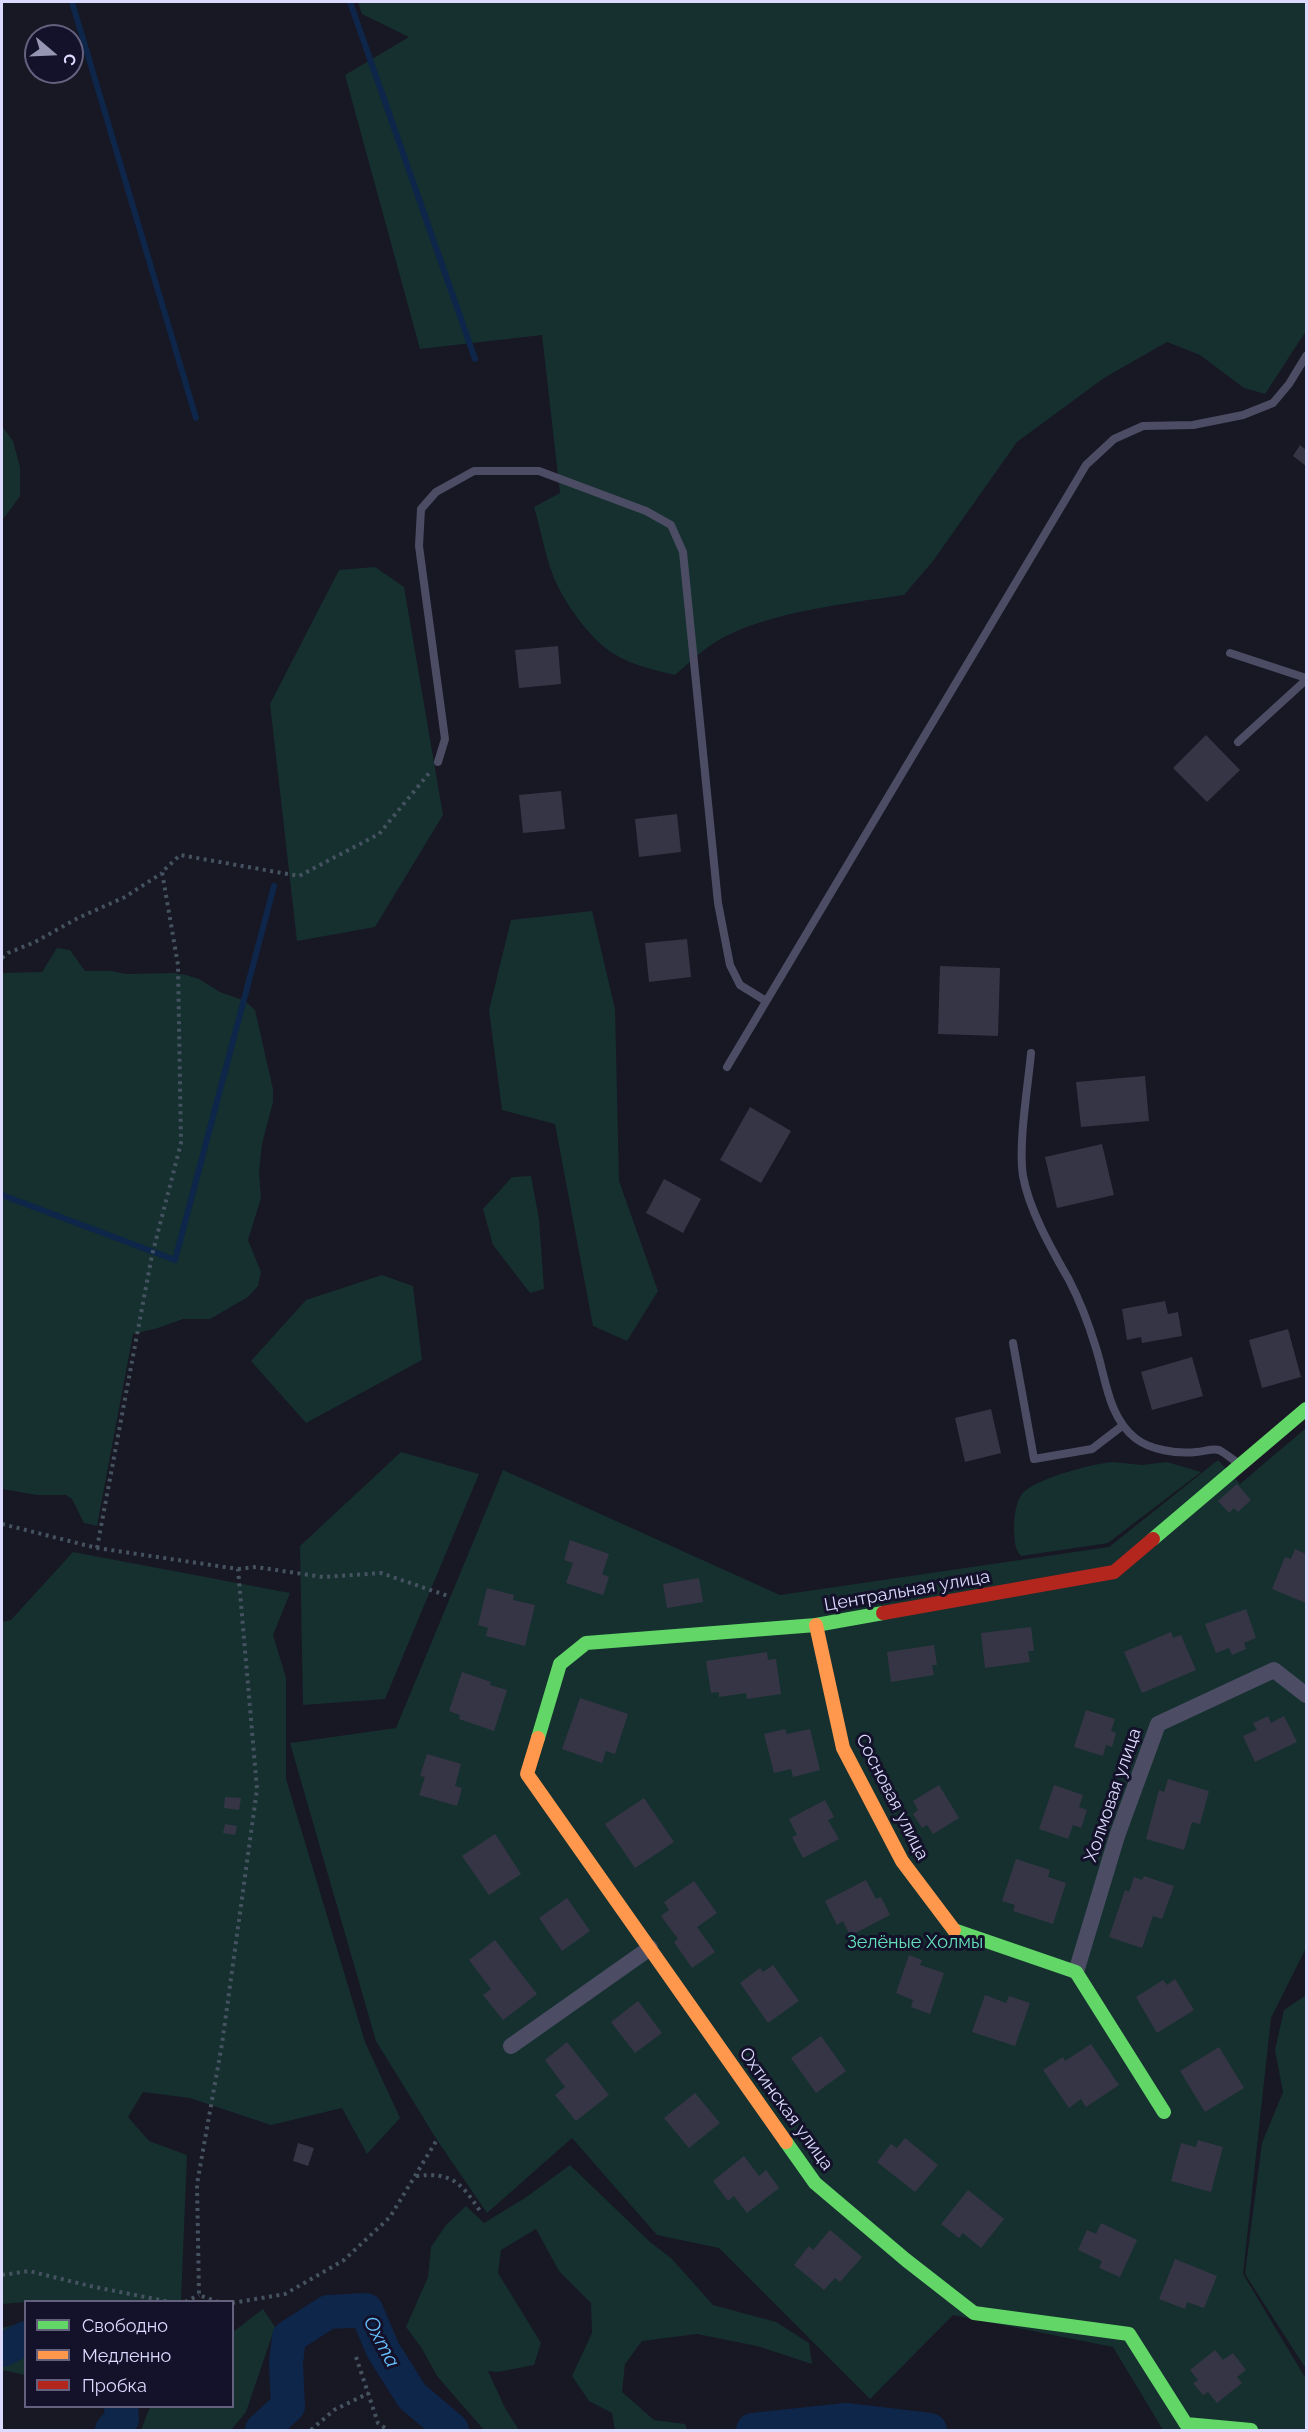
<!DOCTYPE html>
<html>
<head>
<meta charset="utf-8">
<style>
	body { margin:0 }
	#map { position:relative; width:1308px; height:2432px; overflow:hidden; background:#181724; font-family:Raleway,sans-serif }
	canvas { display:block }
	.frame { position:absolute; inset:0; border:3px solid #dcdaff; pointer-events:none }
	.legend { position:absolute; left:24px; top:2300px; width:210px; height:108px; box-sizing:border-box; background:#14112a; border:2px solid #64617f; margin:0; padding:8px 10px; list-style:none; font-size:18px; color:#dcdaff }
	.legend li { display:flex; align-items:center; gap:12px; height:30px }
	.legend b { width:30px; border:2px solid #64617f }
	.north { position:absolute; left:24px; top:24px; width:60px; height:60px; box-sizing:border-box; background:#14112a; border:2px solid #64617f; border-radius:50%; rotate:109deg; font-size:16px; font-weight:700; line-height:24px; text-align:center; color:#dcdaff }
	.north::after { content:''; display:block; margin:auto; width:21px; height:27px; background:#9796b2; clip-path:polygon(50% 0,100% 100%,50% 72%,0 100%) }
</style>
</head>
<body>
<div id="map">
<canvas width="1308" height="2432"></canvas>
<div class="frame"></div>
<ul class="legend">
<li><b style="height:8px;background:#63d668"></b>Свободно</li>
<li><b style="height:8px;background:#ff974d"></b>Медленно</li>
<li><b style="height:8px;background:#b3261e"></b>Пробка</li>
</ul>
<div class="north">С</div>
</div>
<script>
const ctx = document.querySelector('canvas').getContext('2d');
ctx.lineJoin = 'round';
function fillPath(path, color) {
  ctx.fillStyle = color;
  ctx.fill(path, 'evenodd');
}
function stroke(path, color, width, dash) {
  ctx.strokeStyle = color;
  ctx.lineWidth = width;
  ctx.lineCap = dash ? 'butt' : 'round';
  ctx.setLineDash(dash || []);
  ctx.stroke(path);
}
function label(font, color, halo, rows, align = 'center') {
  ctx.font = font + ' Raleway,sans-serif';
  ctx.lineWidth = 6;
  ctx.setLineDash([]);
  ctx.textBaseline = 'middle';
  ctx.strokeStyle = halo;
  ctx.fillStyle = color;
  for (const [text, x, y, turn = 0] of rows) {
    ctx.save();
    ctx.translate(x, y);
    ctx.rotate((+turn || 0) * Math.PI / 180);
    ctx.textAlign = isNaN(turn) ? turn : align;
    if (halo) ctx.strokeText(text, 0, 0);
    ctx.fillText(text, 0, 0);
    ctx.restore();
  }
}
fillPath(new Path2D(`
	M358 2H1306V331L1265 394 1244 388 1200 355 1167 342 1104 378 1017 442 933 561 904 595C849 603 760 613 714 643 700 652 688 664 675 675 654 670 632 665 614 654 590 639 565 604 554 578 545 556 541 530 534 507L560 493 542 335 420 349 345 75 409 37 362 14Z
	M2 426 13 441 20 467V496L4 518 2 519Z
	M375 567 404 587 443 815 375 927 297 941 270 704 339 570Z
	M592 911 615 1009 619 1181 658 1291 627 1341 593 1326 555 1124 502 1110 489 1010 511 920Z
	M57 948 70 950 85 971H112L126 974 174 973 186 975 199 979 220 992 245 1001 255 1010 273 1089V1102L262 1144 259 1171 261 1198 248 1240 261 1272 258 1286 248 1297 210 1319H183L158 1328 133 1334 97 1526 84 1523 72 1499 66 1495H37L2 1489V973L42 972Z
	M531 1176 539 1219 544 1289 530 1293 493 1245 483 1209 512 1177Z
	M382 1275 413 1286 422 1360 306 1423 251 1361 306 1300Z
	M1306 1428V1948L1271 2018 1243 2274 1306 2379V2430H1163L1113 2347 953 2315 870 2399 719 2248 657 2235 572 2138 487 2213 437 2140 376 2041 290 1743 396 1728 503 1470 780 1595 1109 1547 1218 1460 1240 1484Z
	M401 1452 479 1474 385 1699 303 1705 300 1546Z
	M1113 1462 1142 1465 1167 1462 1201 1472 1108 1543 1021 1556C1014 1549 1015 1540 1014 1530 1014 1520 1015 1503 1022 1494 1036 1478 1092 1464 1113 1462Z
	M73 1552 290 1593 273 1635 286 1678V1779L365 2042 400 2118 367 2154 342 2108 271 2125 190 2098 143 2092 128 2117 149 2141 187 2155 181 2301 26 2302 2 2304V1622L11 1620Z
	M1306 1995V2369L1245 2274 1262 2143 1283 2092 1275 2050 1284 2010Z
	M570 2165 649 2241 672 2259 713 2305 776 2322 809 2343 812 2364 757 2346 697 2334 642 2341 625 2364 622 2392 654 2420 685 2424 687 2430H615L612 2413 589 2401 572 2376 592 2333 591 2303 559 2271 536 2229 501 2250 498 2273 541 2343 534 2365 498 2372 488 2371 505 2408 519 2430H484L437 2376 421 2347 406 2327 428 2277 431 2247 446 2225 466 2206 484 2223 525 2198Z
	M263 2309 275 2327 246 2412 231 2430H141L150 2407 232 2406 233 2332Z
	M25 2322V2375L2 2370V2328Z`), '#15302f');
stroke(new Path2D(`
	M72 2 196 418
	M350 2 475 359
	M2 1195 175 1260 274 886`), '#0e2649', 6);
stroke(new Path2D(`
	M2 2350 26 2338
	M112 2430 122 2419 121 2406
	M262 2430 288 2406 286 2363 289 2337 328 2312 366 2310 383 2350 412 2396 452 2430
	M753 2430 846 2420 930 2430`), '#0e2649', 34);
fillPath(new Path2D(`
	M1300 445 1306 450V466L1293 456Z
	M558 646 561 684 519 688 515 650Z
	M1206 735 1240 770 1207 802 1173 768Z
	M561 791 565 829 523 833 519 795Z
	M677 814 681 852 639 857 635 819Z
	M687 939 691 977 649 982 645 943Z
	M940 966 1000 968 998 1036 938 1034Z
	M1145 1076 1149 1121 1081 1127 1076 1082Z
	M750 1107 791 1131 761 1183 720 1160Z
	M1102 1144 1114 1195 1057 1208 1045 1157Z
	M664 1179 701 1199 683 1233 646 1213Z
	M1165 1301 1168 1314 1178 1312 1182 1336 1142 1343 1141 1337 1127 1340 1122 1309Z
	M1288 1329 1301 1377 1262 1388 1249 1340Z
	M1192 1357 1203 1396 1152 1410 1141 1372Z
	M991 1409 1001 1453 965 1462 955 1418Z
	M1237 1484 1251 1500 1238 1512 1234 1508 1229 1513 1218 1501Z
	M570 1540 609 1554 602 1574 609 1577 603 1595 566 1583 573 1563 564 1560Z
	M1295 1549 1306 1554V1603L1272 1589 1285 1557 1291 1559Z
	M699 1578 703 1602 667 1608 663 1584Z
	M487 1588 514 1595 513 1600 535 1605 525 1646 486 1636 488 1628 478 1625Z
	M1246 1609 1256 1638 1244 1643 1246 1649 1232 1655 1229 1648 1216 1653 1205 1624Z
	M1031 1627 1034 1651H1028L1030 1662 985 1668 981 1633Z
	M1171 1632 1173 1638 1181 1635 1196 1670 1142 1693 1124 1652Z
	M934 1645 937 1665H932L934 1675 891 1682 887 1652Z
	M767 1652 768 1660 776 1659 781 1694 747 1699 746 1693 719 1697V1692L711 1693 706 1661Z
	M462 1672 491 1682 490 1685 507 1690 494 1731 459 1719 460 1715 449 1711Z
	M580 1698 628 1714 615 1754 606 1751 602 1763 562 1749Z
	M1086 1710 1115 1719 1111 1731 1116 1733 1112 1747 1106 1745 1103 1756 1074 1747Z
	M1268 1716 1271 1723 1284 1716 1297 1742 1255 1762 1243 1736 1257 1730 1253 1723Z
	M785 1729 787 1734 810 1729 820 1770 793 1777 791 1769 774 1773 764 1734Z
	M427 1754 461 1764 455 1786 462 1788 457 1806 419 1795 425 1777 420 1776Z
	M1168 1779 1209 1791 1200 1824 1192 1822 1184 1850 1146 1839 1159 1790 1164 1792Z
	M939 1785 959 1818 933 1834 927 1825 922 1828 913 1814 918 1810 913 1801Z
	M1054 1785 1083 1795 1079 1807 1087 1810 1081 1828 1073 1825 1068 1839 1039 1829Z
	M225 1797 241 1798 239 1810 224 1808Z
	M644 1798 674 1842 635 1868 605 1824Z
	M825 1800 834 1817 828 1820 839 1839 803 1858 792 1837 797 1835 789 1819Z
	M225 1824 237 1826 235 1835 223 1833Z
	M495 1834 521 1874 489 1895 462 1856Z
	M1016 1859 1050 1870 1048 1877 1066 1883 1053 1924 1013 1911 1015 1905 1002 1901Z
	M1144 1876 1174 1886 1162 1919 1153 1916 1142 1948 1109 1937 1125 1890 1129 1892 1134 1877 1142 1880Z
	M866 1880 876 1899 881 1897 890 1915 850 1936 843 1921 837 1925 825 1901Z
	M694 1881 717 1913 697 1927 715 1952 692 1968 674 1942 678 1939 661 1916 669 1910 664 1902Z
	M567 1898 590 1931 562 1951 539 1918Z
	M495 1940 537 1994 503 2020 483 1995 491 1989 469 1960Z
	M909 1955 922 1960 920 1965 944 1973 930 2014 911 2007 913 2000 896 1993Z
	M773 1965 799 2001 768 2023 740 1983 760 1968 763 1972Z
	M1175 1979 1194 2010 1157 2033 1136 1997 1163 1980 1167 1985Z
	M985 1995 1006 2003 1009 1996 1030 2003 1015 2046 972 2032Z
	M638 2001 662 2033 635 2053 611 2022Z
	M821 2036 846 2071 816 2093 791 2058Z
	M567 2042 609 2095 576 2121 555 2095 565 2087 545 2060Z
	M1091 2044 1119 2085 1086 2107 1081 2099 1069 2108 1043 2070 1063 2057 1065 2061Z
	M1219 2047 1244 2088 1205 2112 1180 2071Z
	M695 2093 720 2123 689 2148 664 2118Z
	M905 2138 938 2165 915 2192 877 2162 891 2144 897 2148Z
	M1198 2140 1223 2147 1211 2192 1171 2181 1181 2143 1196 2147Z
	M298 2143 314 2148 308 2166 293 2161Z
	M744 2156 759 2176 766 2170 779 2188 747 2213 734 2196 728 2201 713 2181Z
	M968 2190 1004 2219 981 2248 963 2233 959 2238 941 2224Z
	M1101 2223 1137 2240 1120 2277 1099 2268 1102 2261 1078 2250 1087 2230 1096 2234Z
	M830 2230 862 2257 840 2282 835 2278 824 2290 794 2265 809 2246 813 2250Z
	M1175 2259 1217 2276 1204 2308 1187 2302 1185 2309 1159 2299Z
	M1215 2350 1223 2360 1233 2353 1246 2370 1237 2377 1242 2383 1217 2403 1208 2392 1203 2395 1193 2383 1198 2380 1190 2370Z`), '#363546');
stroke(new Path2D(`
	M2 958 8 953 35 942 78 918 125 897 162 873
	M2 1524 97 1548 238 1569 257 1789 222 2044 197 2184 199 2295 218 2302
	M97 1548 152 1255 181 1143 178 965 162 872 180 855 299 876 379 834 430 772
	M238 1569 256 1567 323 1577 381 1573 448 1596
	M416 2176C451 2172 461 2182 480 2211
	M2 2275 29 2271 90 2286 170 2302
	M185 2302 199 2295
	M232 2303 285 2294 344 2260 390 2217 438 2138
	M356 2357 378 2423 388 2430
	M311 2430 334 2410 369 2393`), '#455360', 4, [3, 4.5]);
stroke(new Path2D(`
	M1230 653 1306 678
	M1238 742 1306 680
	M438 762 445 739 419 546 421 509 436 492 474 471H539L646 511 671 525 683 552 718 903 730 965 740 985 766 1001
	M1031 1053C1028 1087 1018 1143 1023 1176 1029 1210 1052 1250 1069 1280 1080 1301 1089 1325 1096 1348 1106 1379 1108 1416 1135 1438 1150 1450 1177 1454 1196 1452 1204 1452 1211 1448 1219 1450 1225 1453 1232 1459 1238 1463
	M727 1067 1086 465 1114 439 1143 426 1193 425 1243 415 1273 403 1289 384 1306 356
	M1013 1343 1034 1459 1092 1449 1122 1426`), '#4c4d65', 8);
stroke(new Path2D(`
	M1076 1972 1117 1836 1158 1724 1274 1670 1306 1695
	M511 2046 650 1948`), '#4c4d65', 16);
stroke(new Path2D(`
	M1153 1539 1306 1409
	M538 1738 560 1664 586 1643 816 1625 883 1613
	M954 1930 1076 1972 1164 2112
	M786 2142 815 2183 906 2260 974 2313 1129 2334 1186 2424 1251 2430`), '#63d668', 14);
stroke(new Path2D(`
	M816 1625 843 1748 902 1861 954 1930
	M538 1738 527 1774 786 2142`), '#ff974d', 14);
stroke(new Path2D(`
	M883 1613 1114 1572 1153 1539`), '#b3261e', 14);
label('18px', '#dcdaff', '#14112a', [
	["Центральная улица",907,1591,-10],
	["Холмовая улица",1113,1795,-71],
	["Сосновая улица",892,1797,63],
	["Охтинская улица",786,2109,54]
]);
label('18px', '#64e1ba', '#14112a', [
	["Зелёные Холмы",915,1943]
]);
label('italic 20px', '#68c2ff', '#14112a', [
	["Охта",381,2342,62]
]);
</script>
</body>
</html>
